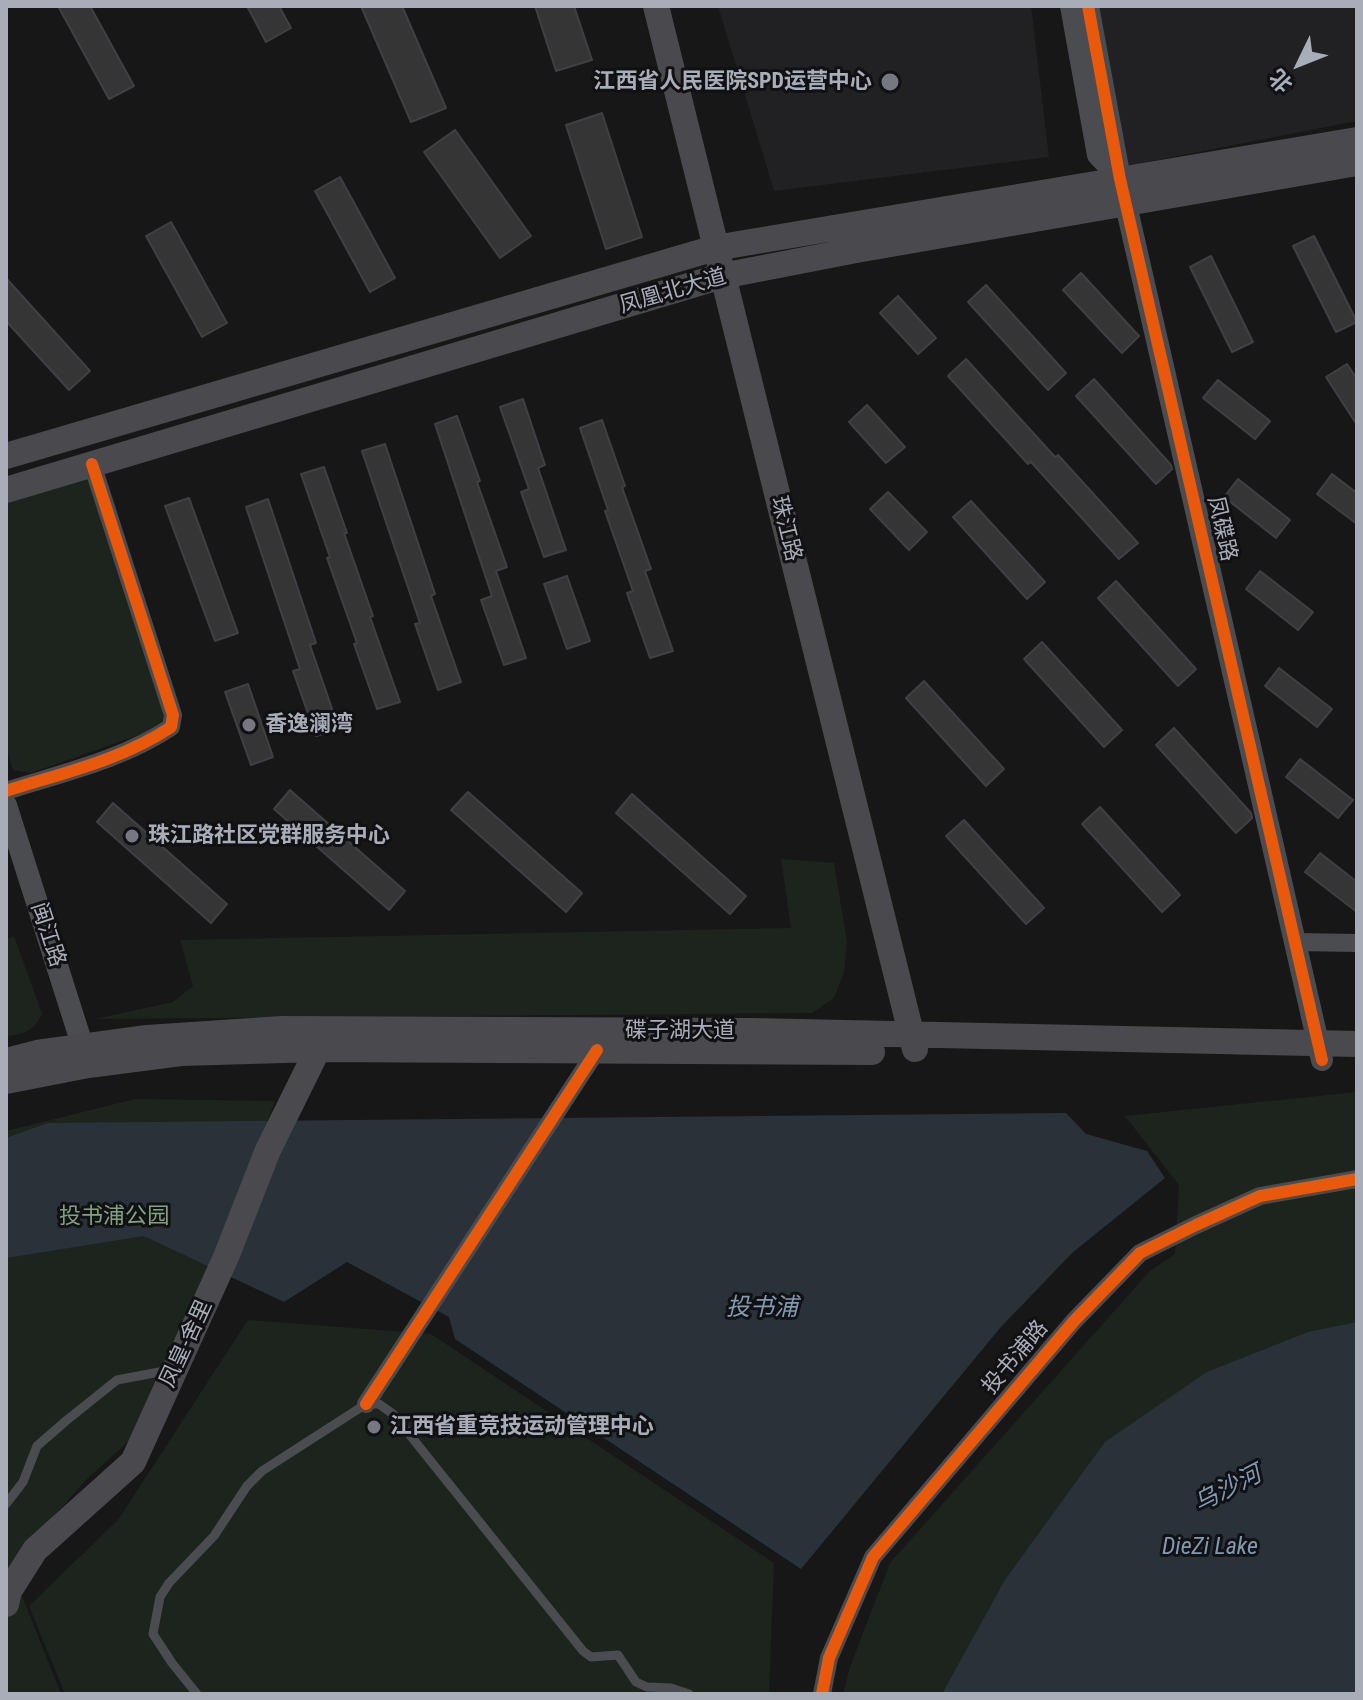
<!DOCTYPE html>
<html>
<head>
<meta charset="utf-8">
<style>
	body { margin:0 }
	#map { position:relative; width:1363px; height:1700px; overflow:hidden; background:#171717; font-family:"Roboto Condensed","Noto Sans SC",sans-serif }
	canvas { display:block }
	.frame { position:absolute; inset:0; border:8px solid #a8adb8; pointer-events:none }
	.north { position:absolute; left:1259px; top:24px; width:80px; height:80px; -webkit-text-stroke:6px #111113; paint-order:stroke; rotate:227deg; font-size:22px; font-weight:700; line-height:32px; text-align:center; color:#a8adb8 }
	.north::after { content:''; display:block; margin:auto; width:28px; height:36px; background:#a8adb8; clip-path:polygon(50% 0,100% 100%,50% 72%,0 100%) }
</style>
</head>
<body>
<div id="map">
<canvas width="1363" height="1700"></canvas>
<div class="frame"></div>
<div class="north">北</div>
</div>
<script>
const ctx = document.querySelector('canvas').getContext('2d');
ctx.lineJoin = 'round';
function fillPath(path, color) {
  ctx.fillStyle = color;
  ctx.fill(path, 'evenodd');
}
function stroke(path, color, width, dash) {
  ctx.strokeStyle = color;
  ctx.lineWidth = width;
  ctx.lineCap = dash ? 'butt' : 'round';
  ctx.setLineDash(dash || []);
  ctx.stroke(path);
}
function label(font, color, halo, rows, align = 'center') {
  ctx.font = font + ' "Roboto Condensed","Noto Sans SC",sans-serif';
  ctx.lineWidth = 6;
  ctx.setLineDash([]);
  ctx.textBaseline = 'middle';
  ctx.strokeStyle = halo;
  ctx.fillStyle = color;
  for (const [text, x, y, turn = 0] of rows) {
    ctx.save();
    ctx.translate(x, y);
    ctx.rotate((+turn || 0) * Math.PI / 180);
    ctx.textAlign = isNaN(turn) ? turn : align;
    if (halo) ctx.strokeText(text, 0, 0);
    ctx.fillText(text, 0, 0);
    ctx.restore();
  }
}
fillPath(new Path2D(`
	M718 6H1031L1049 157 774 191Z
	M1095 6H1357V121L1126 166Z`), '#212123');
fillPath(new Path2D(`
	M88 475 163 709V720L147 732 31 773 13 770 6 748V499Z
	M781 859 834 863 847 942 844 972 834 998 812 1013 95 1019 173 1002 193 986 180 940 791 928Z
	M14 936 42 1014C33 1032 25 1033 6 1037V940Z
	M1357 1092V1351L967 1694H843L850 1667 890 1563 1150 1271 1175 1254 1179 1185 1125 1116Z
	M135 1099 275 1101 204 1286 131 1439 85 1481 48 1523 13 1573 61 1694H6V1131Z
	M248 1320 431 1334 774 1563 769 1694H65L29 1606 118 1520Z`), '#1d241e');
fillPath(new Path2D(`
	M1066 1113 1086 1134 1147 1151 1165 1178 1072 1253 1000 1328 801 1569 455 1339 449 1317 347 1262 284 1302 144 1236 6 1258V1138L48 1123Z
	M1357 1322V1694H942L1005 1580 1105 1442 1207 1372 1308 1332Z`), '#2a3239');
const building = new Path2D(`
	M58 6H90L134 86 109 99Z
	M247 6H279L291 28 266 42Z
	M361 6H402L446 108 411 122Z
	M535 6H574L592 60 556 71Z
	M602 113 642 237 606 249 566 125Z
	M455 130 531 236 500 258 424 152Z
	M340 177 395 278 370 292 315 191Z
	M171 222 227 323 202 337 146 236Z
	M1314 236 1357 322 1336 332 1293 246Z
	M1211 256 1253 342 1232 352 1190 267Z
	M1081 273 1139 336 1122 353 1063 290Z
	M6 278 90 371 69 390 6 321Z
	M986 285 1066 373 1048 390 968 302Z
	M898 296 936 338 918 354 880 313Z
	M966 359 1055 457 1058 455 1138 543 1119 559 1031 462 1028 464 948 376Z
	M1347 364 1357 379V425L1326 377Z
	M1094 379 1171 465 1172 469 1156 484 1076 396Z
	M1218 380 1270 421 1255 439 1203 398Z
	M523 399 545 465 538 468 566 550 544 557 521 492 529 489 500 407Z
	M867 405 905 447 886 463 849 422Z
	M457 416 480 481 477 482 507 567 496 571 526 658 504 665 481 600 492 596 435 424Z
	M602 420 625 486 622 487 651 569 645 571 673 651 650 658 627 593 633 591 605 511 608 510 580 428Z
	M385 444 435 594 431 596 461 682 438 690 415 624 420 623 362 451Z
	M324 467 347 533H344L373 616 370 617 400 702 377 709 354 644 357 643 327 558 330 557 301 474Z
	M1332 474 1357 493V524L1317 494Z
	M1238 479 1290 520 1276 538 1224 497Z
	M888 492 927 532 909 550 870 509Z
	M189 498 238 633 215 641 165 506Z
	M268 499 316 643 310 645 339 729 316 736 293 671 300 669 246 507Z
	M971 501 1045 582 1027 599 953 517Z
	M1260 571 1313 612 1298 630 1246 589Z
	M567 576 590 641 567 649 544 584Z
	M1116 581 1196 669 1178 686 1098 598Z
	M1042 642 1122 730 1104 747 1024 659Z
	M1279 668 1332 709 1317 727 1265 686Z
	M924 681 1004 769 986 786 906 698Z
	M248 684 273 757 251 765 225 692Z
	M1174 728 1251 813 1252 818 1236 833 1156 745Z
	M1300 759 1353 800 1338 818 1286 777Z
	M290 790 405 891 389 910 274 809Z
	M468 792 582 893 566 912 451 810Z
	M632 794 746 896 730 914 616 813Z
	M113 803 227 904 211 923 97 822Z
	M1100 807 1180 895 1162 912 1082 824Z
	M964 820 1044 908 1026 924 946 836Z
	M1320 853 1357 882V912L1305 872Z`);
fillPath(building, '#353536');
stroke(building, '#3f4043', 2);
stroke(new Path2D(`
	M6 1504 23 1482 37 1446 67 1420 117 1380 170 1370
	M197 1694 172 1663 153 1634 160 1597 169 1583 214 1536 247 1486 262 1471 366 1404H379L393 1414 583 1651 591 1657 618 1655 636 1682 647 1687 671 1688 689 1694`), '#4b4c50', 9);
stroke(new Path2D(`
	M6 791C62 773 122 760 171 727L173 715 92 464
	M1295 942 1357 943
	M366 1404 597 1050
	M822 1694 829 1658 873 1557 1074 1321 1140 1253 1196 1225 1260 1196 1357 1179`), '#4b4c50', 18);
stroke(new Path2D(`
	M1071 6 1098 155 1120 178
	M1088 6 1120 179 1322 1060
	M6 805 87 1060`), '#4b4c50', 22);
stroke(new Path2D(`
	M656 6 915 1049
	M6 456 715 248 1357 140
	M6 490 722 276 856 250 1357 163
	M6 1061 37 1053 147 1038 282 1029 753 1031 1357 1044
	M6 1081 88 1065 181 1053 318 1049 872 1052
	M6 1604 9 1591 35 1550 133 1462 226 1257 268 1150 318 1049`), '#4a4a4e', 26);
stroke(new Path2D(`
	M1088 6 1120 179 1322 1060
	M6 791C62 773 122 760 171 727L173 715 92 464
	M366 1404 597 1050
	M822 1694 829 1658 873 1557 1074 1321 1140 1253 1196 1225 1260 1196 1357 1179`), '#e8590c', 12);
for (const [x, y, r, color] of [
	[890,82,10,"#757880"],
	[249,725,8,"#757880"],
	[132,836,8,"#757880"],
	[374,1427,8,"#757880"]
]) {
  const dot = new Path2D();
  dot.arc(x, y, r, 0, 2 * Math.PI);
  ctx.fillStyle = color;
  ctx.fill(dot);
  stroke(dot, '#111113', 3);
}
label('bold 22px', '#a8adb8', '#111113', [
	["江西省人民医院SPD运营中心",872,82,"right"],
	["香逸澜湾",265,725],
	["珠江路社区党群服务中心",148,836],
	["江西省重竞技运动管理中心",390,1427]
], 'left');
label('22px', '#a8adb8', '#111113', [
	["凤凰北大道",673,292,-16],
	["珠江路",785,529,76],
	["凤碟路",1221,529,77],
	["闽江路",47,935,72],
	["碟子湖大道",680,1031],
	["凤皇-舍里",187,1344,-65],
	["投书浦路",1016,1358,-50]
]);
label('22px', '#7fa381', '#111113', [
	["投书浦公园",114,1217]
]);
label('italic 24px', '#7f9bb3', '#111113', [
	["投书浦",762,1309],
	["乌沙河",1228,1490,-27],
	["DieZi Lake",1210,1548]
]);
</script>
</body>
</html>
